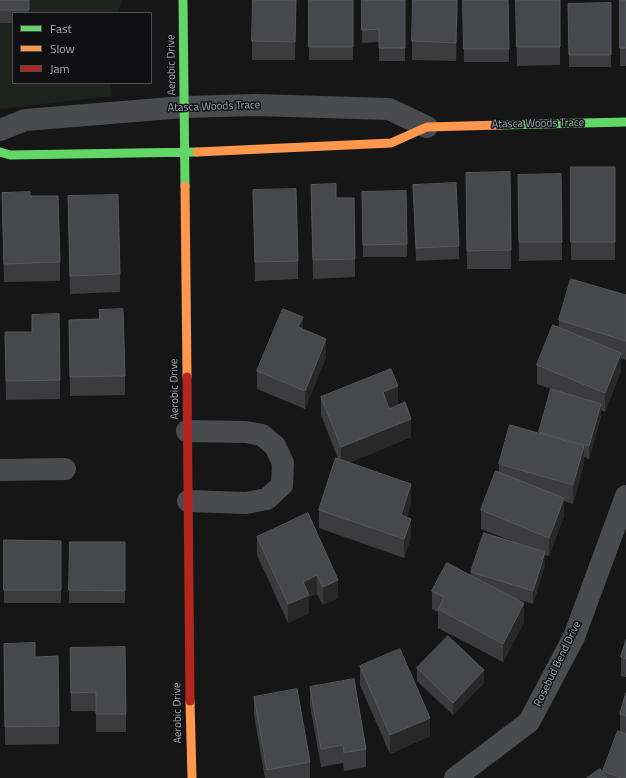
<!DOCTYPE html>
<html>
<head>
<meta charset="utf-8">
<style>
	body { margin:0 }
	#map { position:relative; width:626px; height:778px; overflow:hidden; background:#161616; font-family:"Titillium Web",sans-serif }
	canvas { display:block }
	.legend { position:absolute; left:12px; top:12px; width:140px; height:72px; box-sizing:border-box; background:#101012; border:1px solid #4c4e54; margin:0; padding:5px 7px; list-style:none; font-size:12px; color:#a6acb8 }
	.legend li { display:flex; align-items:center; gap:8px; height:20px }
	.legend b { width:20px; border:1px solid #4c4e54 }
</style>
</head>
<body>
<div id="map">
<canvas width="626" height="778"></canvas>
<ul class="legend">
<li><b style="height:5px;background:#63d668"></b>Fast</li>
<li><b style="height:5px;background:#ff974d"></b>Slow</li>
<li><b style="height:5px;background:#b3261e"></b>Jam</li>
</ul>
</div>
<script>
const ctx = document.querySelector('canvas').getContext('2d');
ctx.lineJoin = 'round';
function fillPath(path, color) {
  ctx.fillStyle = color;
  ctx.fill(path, 'evenodd');
}
function stroke(path, color, width, dash) {
  ctx.strokeStyle = color;
  ctx.lineWidth = width;
  ctx.lineCap = dash ? 'butt' : 'round';
  ctx.setLineDash(dash || []);
  ctx.stroke(path);
}
function label(font, color, halo, rows, align = 'center') {
  ctx.font = font + ' "Titillium Web",sans-serif';
  ctx.lineWidth = 3;
  ctx.setLineDash([]);
  ctx.textBaseline = 'middle';
  ctx.strokeStyle = halo;
  ctx.fillStyle = color;
  for (const [text, x, y, turn = 0] of rows) {
    ctx.save();
    ctx.translate(x, y);
    ctx.rotate((+turn || 0) * Math.PI / 180);
    ctx.textAlign = isNaN(turn) ? turn : align;
    if (halo) ctx.strokeText(text, 0, 0);
    ctx.fillText(text, 0, 0);
    ctx.restore();
  }
}
fillPath(new Path2D(`
	M0 0H122L118 13H13V83H111L112 96 0 109Z`), '#1c231d');
stroke(new Path2D(`
	M0 130 25 120 184 107 256 105 389 109 427 127
	M187 431 246 432 262 435 275 446 283 463 282 485 267 499 246 503 188 501
	M0 470 65 469
	M455 778 529 722 574 637 626 496`), '#4a4b4f', 22);
stroke(new Path2D(`
	M183 0 185 186
	M501 125 626 122
	M0 152 10 155 197 152`), '#63d668', 9);
stroke(new Path2D(`
	M197 152 391 143 427 127 501 125
	M185 186 187 377
	M190 701 192 778`), '#ff974d', 9);
stroke(new Path2D(`
	M187 377 190 701`), '#b3261e', 9);
fillPath(new Path2D(`
	M0 0H29V13H13V23H0Z
	M296 0 295 60H252V41Z
	M309 0H353V60H309Z
	M361 0H405V61H379V42L362 43Z
	M458 0 456 61 412 60V41Z
	M463 0H508L509 62H464Z
	M516 0H560V65L517 66Z
	M620 0H626V66H620Z
	M611 3V67H569L568 4Z
	M571 167H615V260H571Z
	M510 172 511 269H467L466 173Z
	M561 174 562 260 519 261 518 175Z
	M311 185 336 198 355 259V277L313 279Z
	M413 185 459 246V259L416 261Z
	M253 190 298 261V279L255 281Z
	M406 191 407 257H363L362 192Z
	M2 193 30 196 60 262V281L4 282Z
	M68 196 120 274V292L70 294Z
	M626 295V360L621 358V371L605 412 601 410V416L589 459 584 457V464L573 504 564 501V516L549 556 545 555V565L533 604 514 598 524 622 503 662 438 628V612L432 609V591L471 576V572L519 544 481 529V510L499 472V464L539 433 551 389 537 384V365L559 327V320Z
	M99 310 125 376V395L70 396 69 320 99 319Z
	M32 315 60 380V399L6 400 5 332H32Z
	M303 329 326 357 305 409 257 389V371Z
	M321 397 398 404 389 408 411 437 349 463 411 502 407 517 411 537 404 558 319 528V510L338 459 321 415Z
	M308 513 338 598 323 605 317 594 309 597V613L288 623 257 555V537Z
	M4 540 61 541V603H4Z
	M70 542H125V603H69Z
	M626 640V677L621 676V657Z
	M70 648 126 714V732H96V711H71Z
	M35 657 59 726V744L5 745 4 662Z
	M360 666 430 736 390 754 360 685Z
	M417 668 484 683 453 715 417 681Z
	M310 687 366 749V767L344 771 343 763 321 767 310 705Z
	M626 693V778H587L603 772 620 731V714Z
	M254 697 310 762V778H265L254 715Z`), '#3c3c3e');
fillPath(new Path2D(`
	M457 0H458L456 61V43Z
	M303 317V335L298 327Z
	M326 339V357L305 409V391Z
	M621 353V371L605 412V393Z
	M398 386V404L383 411V392Z
	M601 404V416L589 459V446Z
	M411 419V437L341 466V447Z
	M584 446V464L573 504V485Z
	M411 484V502L401 533V515Z
	M564 498V516L549 556V538Z
	M411 519V537L404 558V539Z
	M545 552V565L533 604V591Z
	M317 575V594L309 597V613L288 623V604L303 582Z
	M338 580V598L323 605V587Z
	M524 603V622L503 662V644Z
	M484 670V683L453 715V703Z
	M430 718V736L390 754V735Z`), '#282829');
const building = new Path2D(`
	M0 0H29V10H0Z
	M253 0H296L295 42 252 41Z
	M309 0H353V47H309Z
	M362 0H405V48H379V29L362 30Z
	M413 0H457L456 43 412 41Z
	M463 0H508L509 49H464Z
	M516 0H560V47H517Z
	M620 0H626V48H620Z
	M611 3V55H569L568 4Z
	M571 167H615V242H571Z
	M510 172 511 250 467 251 466 173Z
	M561 174 562 242H519L518 175Z
	M456 183 459 246 416 248 413 185Z
	M336 184V198H354L355 259 313 260 311 185Z
	M296 189 298 261 255 262 253 190Z
	M406 191 407 244 363 245 362 192Z
	M30 192V196H58L60 262 4 264 2 193Z
	M118 195 120 274 70 276 68 196Z
	M571 279 626 295V341L559 320Z
	M123 309 125 376 70 377 69 320 100 319 99 310Z
	M283 309 303 317 298 327 326 339 305 391 257 371Z
	M59 314 60 380 6 381 5 332H32V315Z
	M553 325 621 353 605 393 537 365Z
	M391 369 398 386 383 392 389 409 405 402 411 419 341 447 321 397Z
	M551 389 601 404 589 446 539 432Z
	M510 425 584 446 573 485 499 464Z
	M336 458 411 484 401 515 411 519 404 539 319 510Z
	M496 471 564 498 549 538 481 510Z
	M308 513 338 580 323 587 317 575 303 582 309 595 288 604 257 537Z
	M484 533 545 552 533 591 471 572Z
	M4 540 61 541V590H4Z
	M70 542H125V591L69 590Z
	M447 563 524 603 503 644 438 609 444 597 432 591Z
	M448 636 484 670 453 703 417 668Z
	M626 640V659L621 657Z
	M35 643V657L58 656 59 726 5 727 4 644Z
	M125 647 126 714H96V692L71 693 70 648Z
	M400 649 430 718 390 735 360 666Z
	M354 679 366 749 344 753 343 745 321 749 310 687Z
	M297 689 310 762 267 770 254 697Z
	M626 693V716L620 714Z
	M618 731 626 734V778H621L603 771Z
	M600 769 607 778H587Z`);
fillPath(building, '#47484b');
stroke(building, '#56585c', 1);
label('11px', '#a6acb8', '#101012', [
	["Aerobic Drive",172,65,-91],
	["Atasca Woods Trace",214,107,-2],
	["Atasca Woods Trace",538,124,-1],
	["Aerobic Drive",175,389,-91],
	["Rosebud Bend Drive",558,664,-64],
	["Aerobic Drive",178,713,-91]
]);
</script>
</body>
</html>
